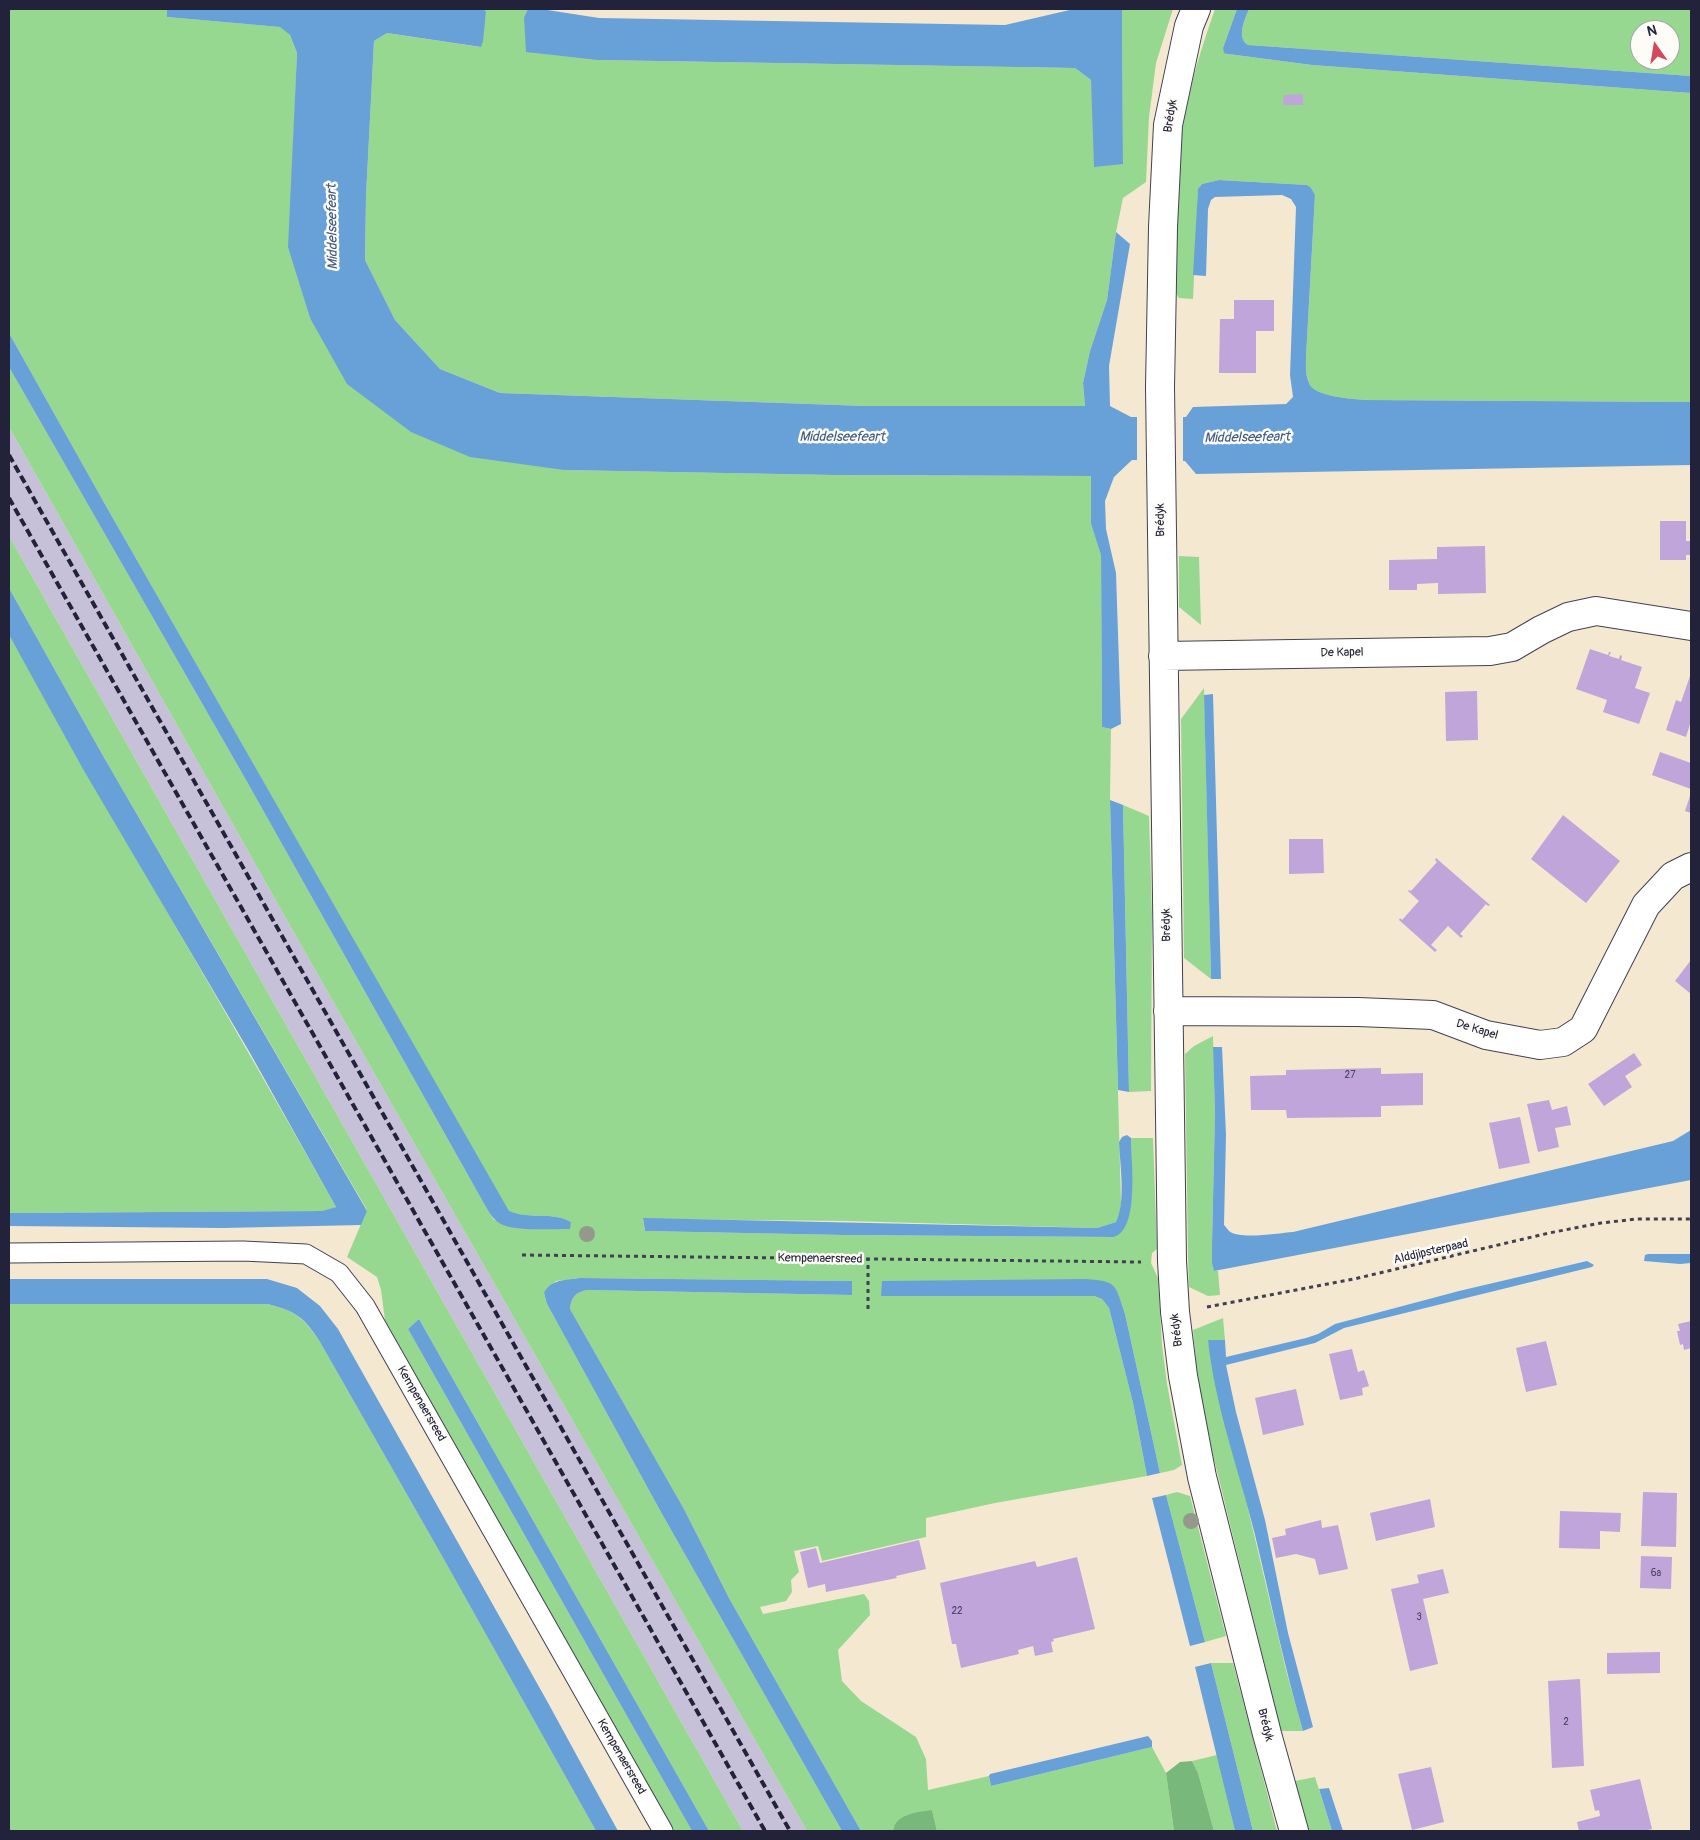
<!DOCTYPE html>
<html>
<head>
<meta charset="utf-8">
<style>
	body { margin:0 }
	#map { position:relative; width:1700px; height:1840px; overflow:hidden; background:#f5e8d1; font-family:Pangolin,sans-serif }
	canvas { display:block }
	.frame { position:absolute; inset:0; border:10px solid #22223b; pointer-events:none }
	.north { position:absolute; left:1630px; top:20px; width:50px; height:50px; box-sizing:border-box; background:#fdfcf7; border:1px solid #a5a5ac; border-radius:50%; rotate:347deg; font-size:14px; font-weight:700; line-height:20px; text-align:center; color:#22223b }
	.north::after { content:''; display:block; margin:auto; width:18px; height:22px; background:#d1495b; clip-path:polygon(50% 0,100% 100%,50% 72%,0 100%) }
</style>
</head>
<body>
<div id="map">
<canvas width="1700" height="1840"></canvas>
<div class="frame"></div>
<div class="north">N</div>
</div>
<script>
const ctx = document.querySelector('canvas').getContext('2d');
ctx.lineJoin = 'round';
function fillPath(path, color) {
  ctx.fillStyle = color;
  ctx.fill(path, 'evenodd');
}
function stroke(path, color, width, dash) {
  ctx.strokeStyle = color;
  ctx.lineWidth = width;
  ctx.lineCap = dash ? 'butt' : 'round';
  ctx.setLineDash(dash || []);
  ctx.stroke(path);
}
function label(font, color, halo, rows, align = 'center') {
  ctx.font = font + ' Pangolin,sans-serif';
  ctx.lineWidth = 5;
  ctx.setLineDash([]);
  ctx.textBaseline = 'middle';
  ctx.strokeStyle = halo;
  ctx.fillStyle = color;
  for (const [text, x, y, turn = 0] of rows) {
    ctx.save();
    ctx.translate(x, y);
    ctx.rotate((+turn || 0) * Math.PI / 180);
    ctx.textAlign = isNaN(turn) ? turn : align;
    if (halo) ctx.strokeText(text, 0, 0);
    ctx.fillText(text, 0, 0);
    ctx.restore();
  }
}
fillPath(new Path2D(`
	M9 427 297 938 807 1831H743L9 536Z`), '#c7c0d9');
fillPath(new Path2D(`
	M9 9H167V17L281 27 290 35 297 53 289 247 310 318 564 470 833 475 1091 476V524L1101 554 1102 727 1111 729 1110 800 1121 1203 1120 1214 1116 1222 1097 1228 844 1221 643 1219 645 1231 844 1235 1114 1237 1132 1196 1131 1138H1153L1157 1249 1152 1253 1151 1263 1158 1278 1162 1345 1167 1384 1182 1465 1174 1470 1160 1473 1125 1314 1118 1294 882 1281V1296H1094L1102 1299 1109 1308 1133 1403 1147 1476 995 1503 926 1518V1537L822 1561 818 1546 794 1551 799 1572 791 1580 792 1592 786 1601 760 1607 763 1614 864 1594 869 1601 870 1615 838 1650 842 1681 861 1701 916 1737 926 1759 928 1790 989 1776 991 1786 1152 1747 1166 1773 1174 1831H937L932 1810 894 1826 893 1831H861L729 1598 684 1509 570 1309C571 1297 576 1292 587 1290L852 1295V1281L580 1278 556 1281 544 1293 547 1304 662 1514 842 1831H807L297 938 9 427V367L246 780 487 1209 494 1220 569 1229 571 1222C553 1211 528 1220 509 1212L106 506 9 333Z
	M484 9H528L524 17 598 60 1075 68 1091 80 1093 96 1123 163 1122 9H1173L1156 63 1149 117 1146 182 1123 198 1116 232 1107 300 1090 351 1083 383 1085 406H866L500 393 440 369 395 320 365 260 366 196 374 41 387 33 480 47 486 13Z
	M1215 9H1237L1223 48 1228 54 1312 65 1691 93V402L1366 400C1353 399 1316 397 1310 385 1305 376 1306 366 1306 357L1315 195 1311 189 1307 185 1219 180 1202 184 1198 190 1193 299 1179 298 1175 292C1176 236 1174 179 1183 123 1190 84 1202 46 1215 9Z
	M1249 9H1691V76L1248 45C1236 38 1245 19 1249 9ZM1640 30H1670V60H1640Z
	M9 536 743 1831H709L419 1319 408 1329 692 1831H671L385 1320 381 1290 377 1277 347 1257 367 1210 102 754 9 588Z
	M1179 556 1199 557 1201 625 1179 607Z
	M9 635C116 827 229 1015 336 1207L323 1211 9 1213Z
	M1204 688 1211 979 1184 958 1181 719Z
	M1123 805 1149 816 1152 916 1151 1091 1129 1092Z
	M1213 1036 1215 1112 1212 1244 1214 1271H1218L1220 1295 1208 1296 1189 1287 1188 1256 1185 1054 1194 1046Z
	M9 1304H268C297 1312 303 1317 320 1342L442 1556 596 1831H9Z
	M1223 1318 1225 1340H1208L1287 1674 1303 1731H1281L1212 1451 1197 1373 1193 1330Z
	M1177 1492 1190 1496 1226 1636 1205 1642 1166 1495Z
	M1211 1663H1233L1277 1831H1253Z
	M1217 1755 1235 1831H1214L1198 1773 1192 1761Z
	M1315 1777 1332 1831H1309L1295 1781Z`), '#96d890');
fillPath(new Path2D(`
	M1192 1761 1198 1773 1214 1831H1174L1166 1773 1180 1762Z
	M932 1810 937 1831H893C895 1814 918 1812 932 1810Z`), '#78b87a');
fillPath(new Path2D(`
	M167 9H484L486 12 483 41 481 47 387 33 374 41 366 196 365 260 395 320 440 369 500 393 866 406H1085L1083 383 1090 351 1107 300 1116 232 1130 244 1109 366 1110 406 1131 417H1186L1193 407 1286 404 1293 397 1290 375 1296 207 1291 199 1282 195 1215 197 1211 200 1208 209 1206 276 1193 275 1198 189 1202 184 1219 180 1307 185 1311 188 1315 195 1306 357C1306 366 1305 376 1310 385 1317 397 1353 399 1366 400L1691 402V465L1196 474 1185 461 1132 460 1114 477 1105 501 1106 529 1116 573 1121 724 1111 729 1102 727 1101 555 1091 524V476L833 475 564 470 470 457 411 432 347 384 310 318 288 247 297 53 290 35 280 27 167 17Z
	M528 9H541L599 18 1005 25 1074 9H1122L1123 164 1094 167 1091 80 1075 68 598 60 526 52 524 17Z
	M1237 9H1249C1245 19 1236 38 1248 45L1691 76V93L1312 65 1228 54 1224 53 1223 48Z
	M9 333 106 506 509 1211C528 1220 553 1211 571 1222L570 1229C553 1229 517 1231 503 1225 496 1222 491 1216 487 1209L246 780 9 367Z
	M9 588 102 754 367 1211 361 1225 223 1228 9 1226V1213L322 1211 336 1207 250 1053 83 769 9 635Z
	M1213 694 1221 979H1211L1204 695Z
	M1110 800 1123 805 1129 1092 1118 1090Z
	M1213 1047H1222L1226 1135 1224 1225C1225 1226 1229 1231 1229 1231 1240 1240 1279 1233 1293 1232L1673 1141 1691 1130V1180L1214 1271 1212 1263V1244L1215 1112Z
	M1127 1135 1131 1138C1131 1160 1140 1229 1114 1237L844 1235 645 1231 643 1218 1097 1228 1116 1222C1126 1202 1120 1165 1119 1142L1122 1137Z
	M1648 1254H1691V1263L1680 1264 1644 1261 1645 1255Z
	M1587 1261 1594 1265 1592 1267 1344 1328 1315 1343 1226 1365 1236 1412 1265 1520 1288 1633 1313 1727 1303 1731C1284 1666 1271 1601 1255 1535 1239 1470 1215 1407 1208 1340H1225L1226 1357 1306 1338 1318 1334 1335 1324 1459 1291Z
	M580 1278 852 1281V1295L587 1290C576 1292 571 1297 570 1309L684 1509 729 1598 861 1831H842L662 1514 547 1304 544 1293C551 1279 566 1280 580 1278Z
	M9 1279H267L297 1288 320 1306 338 1329 547 1701 618 1831H596L442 1556 320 1342C304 1317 297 1312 268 1304H9Z
	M1086 1279C1118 1281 1115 1285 1125 1314L1160 1473 1147 1476 1133 1403 1109 1308 1102 1299 1094 1296H881L882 1281Z
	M419 1319 709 1831H692L408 1329Z
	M1166 1495 1205 1642 1190 1646 1152 1498Z
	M1211 1663 1253 1831H1235L1195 1667Z
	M1148 1736 1152 1741V1747L991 1786 989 1776 990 1774Z
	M1329 1788 1343 1831H1332L1319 1789Z`), '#68a1d7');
fillPath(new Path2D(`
	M1137 414H1183V463H1137Z`), '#f5e8d1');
fillPath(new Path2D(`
	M1303 94V105H1283L1284 95Z
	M1234 300H1274V331H1256V373H1219L1220 319H1234Z
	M1660 521H1686V541H1691V555H1686V560H1660Z
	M1485 546 1486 593 1438 594V583L1417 584V590H1389V560L1437 559V547Z
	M1590 649 1608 655 1609 652H1611L1609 656 1619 659 1620 655 1622 656 1621 660 1642 667 1635 688 1650 693 1639 724 1603 712 1607 700 1576 689Z
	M1691 673V721L1686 737 1666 730 1676 700 1681 702Z
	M1477 691 1478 740 1446 741 1445 692Z
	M1660 752 1691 763V789L1652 775Z
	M1691 793V813L1685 811Z
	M1563 815 1620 861 1586 903 1531 859Z
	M1289 839H1323L1324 873 1289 874Z
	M1436 858 1490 905 1488 906 1486 904 1460 934 1463 936 1461 938 1448 926 1431 945 1437 950 1435 952 1399 920 1400 918 1402 920 1419 901 1408 891 1409 890 1411 891 1437 862 1435 860Z
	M1691 960V994L1675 981Z
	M1634 1053 1642 1065 1625 1076 1632 1087 1604 1106 1588 1084Z
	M1381 1068V1074L1423 1073V1105L1381 1106V1117L1287 1118 1286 1110H1251L1250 1076 1286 1075V1070Z
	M1549 1100 1552 1110 1567 1106 1571 1125 1555 1128 1559 1147 1538 1152 1527 1104Z
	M1520 1117 1530 1163 1499 1169 1489 1123Z
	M1691 1321V1348L1684 1350 1683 1344 1680 1345 1677 1331H1680L1678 1324Z
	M1546 1341 1557 1385 1526 1392 1516 1348Z
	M1352 1349 1358 1372 1364 1370 1369 1386 1362 1388 1363 1395 1340 1400 1329 1354Z
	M1296 1389 1304 1425 1263 1435 1255 1398Z
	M1643 1492 1677 1493 1676 1547 1641 1546Z
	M1430 1499 1435 1527 1376 1541 1370 1513Z
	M1560 1511 1621 1513 1620 1532 1600 1531V1549L1559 1548Z
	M1321 1520 1322 1528 1338 1525 1348 1569 1319 1575 1315 1559 1296 1554 1276 1558 1272 1538 1286 1535 1285 1529Z
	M919 1540 926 1569 896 1576 897 1578 826 1592 825 1584 808 1588 800 1552 816 1548 820 1563Z
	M1641 1556 1672 1557 1671 1589 1640 1588Z
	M1077 1557 1095 1629 1053 1639 1054 1641 1051 1642 1053 1652 1035 1656 1033 1646 1018 1650 1019 1654 961 1668 956 1644H952L940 1583 1035 1561 1037 1567Z
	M1443 1569 1449 1593 1423 1599 1438 1664 1410 1671 1391 1589 1419 1583 1417 1575Z
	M1660 1652V1673L1607 1674V1653Z
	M1580 1679 1584 1766 1552 1768 1548 1681Z
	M1431 1767 1444 1822 1412 1830 1398 1774Z
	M1640 1779 1652 1829 1643 1831H1579L1577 1822 1600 1816 1599 1810 1595 1811 1590 1790Z`), '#bfa5da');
const service = new Path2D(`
	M9 1253 243 1251 306 1254 339 1273 365 1306 663 1831`);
const minor = new Path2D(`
	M1196 9 1189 26 1168 125 1163 227 1160 387 1172 1261 1175 1312 1183 1376 1202 1477 1267 1734 1294 1831
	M1163 656 1490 651 1512 647 1541 630 1568 617 1596 611 1691 626
	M1168 1011 1358 1012 1433 1015 1486 1035 1540 1045 1563 1042 1583 1029 1646 905 1673 876 1691 867`);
stroke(service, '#424052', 21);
stroke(minor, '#424052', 30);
stroke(new Path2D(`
	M522 1255 1141 1262
	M1207 1307 1354 1279 1549 1233 1601 1223 1637 1219H1691
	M868 1309V1259`), '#424052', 3, [4, 4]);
stroke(service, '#fff', 19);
stroke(minor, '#fff', 28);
stroke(new Path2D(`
	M9 455 790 1831
	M9 498 765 1831`), '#22223b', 4, [8, 4]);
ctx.fillStyle = '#94998c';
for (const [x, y] of [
	[587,1234],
	[1191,1521]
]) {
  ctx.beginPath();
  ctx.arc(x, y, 8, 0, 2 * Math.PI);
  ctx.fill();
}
label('10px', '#494363', null, [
	["27",1350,1075],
	["6a",1656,1573],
	["22",957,1611],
	["3",1419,1617],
	["2",1566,1722]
]);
label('12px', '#22223b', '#fdfcf7', [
	["Brédyk",1171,116,-81],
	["Brédyk",1161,520,-91],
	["De Kapel",1342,653,-1],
	["Brédyk",1167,925,-91],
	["De Kapel",1477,1030,17],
	["Alddjipsterpaad",1431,1252,-13],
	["Kempenaersreed",820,1259,1],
	["Brédyk",1177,1330,-97],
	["Kempenaersreed",421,1404,60],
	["Brédyk",1265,1725,76],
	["Kempenaersreed",621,1757,60]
]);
label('italic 14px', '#425b81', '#fdfcf7', [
	["Middelseefeart",333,227,-91],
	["Middelseefeart",842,437],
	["Middelseefeart",1247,438,-1]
]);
</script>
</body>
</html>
